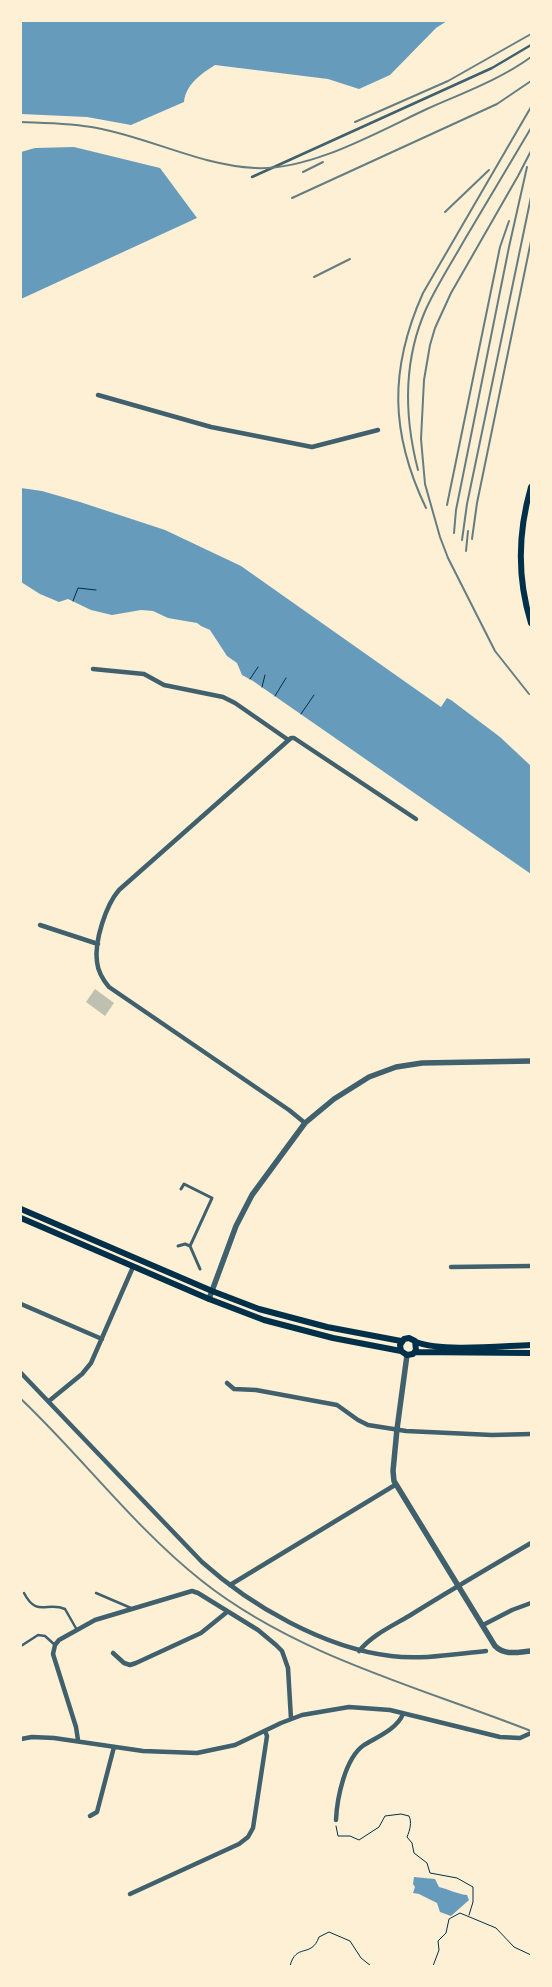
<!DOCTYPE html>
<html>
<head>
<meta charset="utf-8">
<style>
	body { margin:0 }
	#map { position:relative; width:552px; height:1987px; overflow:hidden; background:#fdf0d5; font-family:"Fira Sans",sans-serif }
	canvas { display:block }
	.frame { position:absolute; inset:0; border:22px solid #fdf0d5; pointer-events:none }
</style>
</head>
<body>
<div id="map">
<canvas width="552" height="1987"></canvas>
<div class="frame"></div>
</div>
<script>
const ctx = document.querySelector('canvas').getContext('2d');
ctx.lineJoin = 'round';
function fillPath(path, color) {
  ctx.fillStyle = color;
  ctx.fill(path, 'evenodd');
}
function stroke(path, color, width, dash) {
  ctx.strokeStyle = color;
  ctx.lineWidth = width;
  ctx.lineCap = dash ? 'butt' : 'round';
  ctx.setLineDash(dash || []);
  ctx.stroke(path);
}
fillPath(new Path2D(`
	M21 21H447L436 28 390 75 359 89 328 79 215 65C201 74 186 84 184 102L131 125 87 117 21 114Z
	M74 147 160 168 197 218 21 299V152L35 148Z
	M21 488 42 491 80 502 165 530 241 566 441 707 447 698 451 700 500 737 531 766V874L253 681 242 675 237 663 227 656 210 630 201 626 197 623 168 618 153 611 141 610 112 615 91 610 68 599 59 602 40 594 21 582Z
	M414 1877 435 1879 439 1887C449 1889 456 1894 467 1895L469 1900 451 1916 440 1912 437 1903 419 1894 413 1893 415 1887 413 1884Z`), '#669bbc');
fillPath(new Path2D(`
	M95 989 114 1003 105 1016 86 1002Z`), '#bec0b2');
stroke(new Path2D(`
	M73 601 78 588 96 590
	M250 679 258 667
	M262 687 265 675
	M275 696 286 678
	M301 714 314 695
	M336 1826 338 1836H350L359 1840 379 1827 385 1816 401 1814 409 1816C412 1822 410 1830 407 1837L412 1843 414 1853 427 1863 430 1873 457 1878 473 1887V1902L469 1915
	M290 1966C296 1942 311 1959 319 1937L329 1932 350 1941 361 1958 371 1966
	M433 1966 439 1950 438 1941 446 1933 449 1919 460 1913 496 1928 514 1947 531 1955`), '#003049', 1);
stroke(new Path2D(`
	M252 177 492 68 531 45
	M24 1593C37 1618 47 1601 65 1609L77 1630
	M96 1593 131 1608
	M21 1646 38 1635 45 1636 55 1645`), '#3f606c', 2.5);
stroke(new Path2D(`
	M181 1189 184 1184 212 1198 190 1246 200 1269
	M178 1246 185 1244 190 1246`), '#3f606c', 3);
stroke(new Path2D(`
	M98 395 211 427 312 447 378 430
	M93 669 144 674 164 685 223 697 235 703 287 739
	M40 925 98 944
	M305 1123 289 1110 109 987C103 980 98 971 97 962 94 941 106 905 119 890L291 738H294L416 819
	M451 1267 531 1266
	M21 1304 102 1339
	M21 1373 202 1562C251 1606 324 1648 391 1656 421 1660 455 1654 486 1651
	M227 1383 234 1389 256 1390 337 1405 358 1420 368 1425 406 1431 492 1435 531 1434
	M49 1401 82 1374 91 1363 133 1267
	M230 1585 395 1485
	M483 1625 512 1610 531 1603
	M359 1651C372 1635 392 1626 409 1616 449 1591 490 1567 531 1543
	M113 1653 124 1663 130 1665 136 1663 201 1633 227 1612
	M21 1739 32 1737 54 1738 143 1751 197 1753 235 1745 281 1723 302 1715 349 1707 390 1710 500 1737 520 1738 531 1733
	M78 1740 76 1727 53 1654 55 1645 59 1640 95 1620 192 1591 198 1593 258 1630 276 1645 282 1651 288 1668 291 1719
	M90 1816 97 1812 114 1747
	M336 1820C337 1798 345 1758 364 1745 377 1737 397 1729 403 1714
	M130 1894 239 1844 248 1837 253 1828 267 1736 265 1731`), '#3f606c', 4.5);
stroke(new Path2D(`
	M209 1299 236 1226 252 1195 305 1123 334 1099 369 1077 396 1067 422 1063 531 1061
	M407 1355 397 1429 393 1471 394 1481 495 1646C505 1656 518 1652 531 1651`), '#3f606c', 5.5);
stroke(new Path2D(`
	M531 487C518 532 517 578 531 623
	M21 1209 212 1291 259 1309 327 1327 401 1341
	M21 1218 209 1299 264 1320 333 1338 401 1351 407 1355 413 1354 416 1350 415 1341 409 1338 404 1339 400 1345 401 1351
	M416 1342C443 1352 500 1346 531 1345
	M415 1352 531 1353`), '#003049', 6);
stroke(new Path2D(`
	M21 122C46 123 72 123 97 128 150 138 200 165 255 168 311 171 379 131 429 108 463 93 501 79 531 57
	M355 122 448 81 531 34
	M303 172 323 162
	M292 198 497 104 531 81
	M445 212 489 170
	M314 277 350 259
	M418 470C404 416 403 361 426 309 437 285 452 262 465 239 487 202 509 165 531 128
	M447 505 500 247 509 221
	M426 508C390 433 389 369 423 293L531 107
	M454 533 456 510 509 247 527 167
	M472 539 477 503 531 241
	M462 540 467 504 531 197
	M466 551 468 531
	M529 694 495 651 448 558 440 537 425 484 421 439 424 380 430 345 435 328 451 293 518 176 531 151
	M21 1399C83 1458 135 1528 202 1581 297 1656 419 1687 531 1731`), '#657d81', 2);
</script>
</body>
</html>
